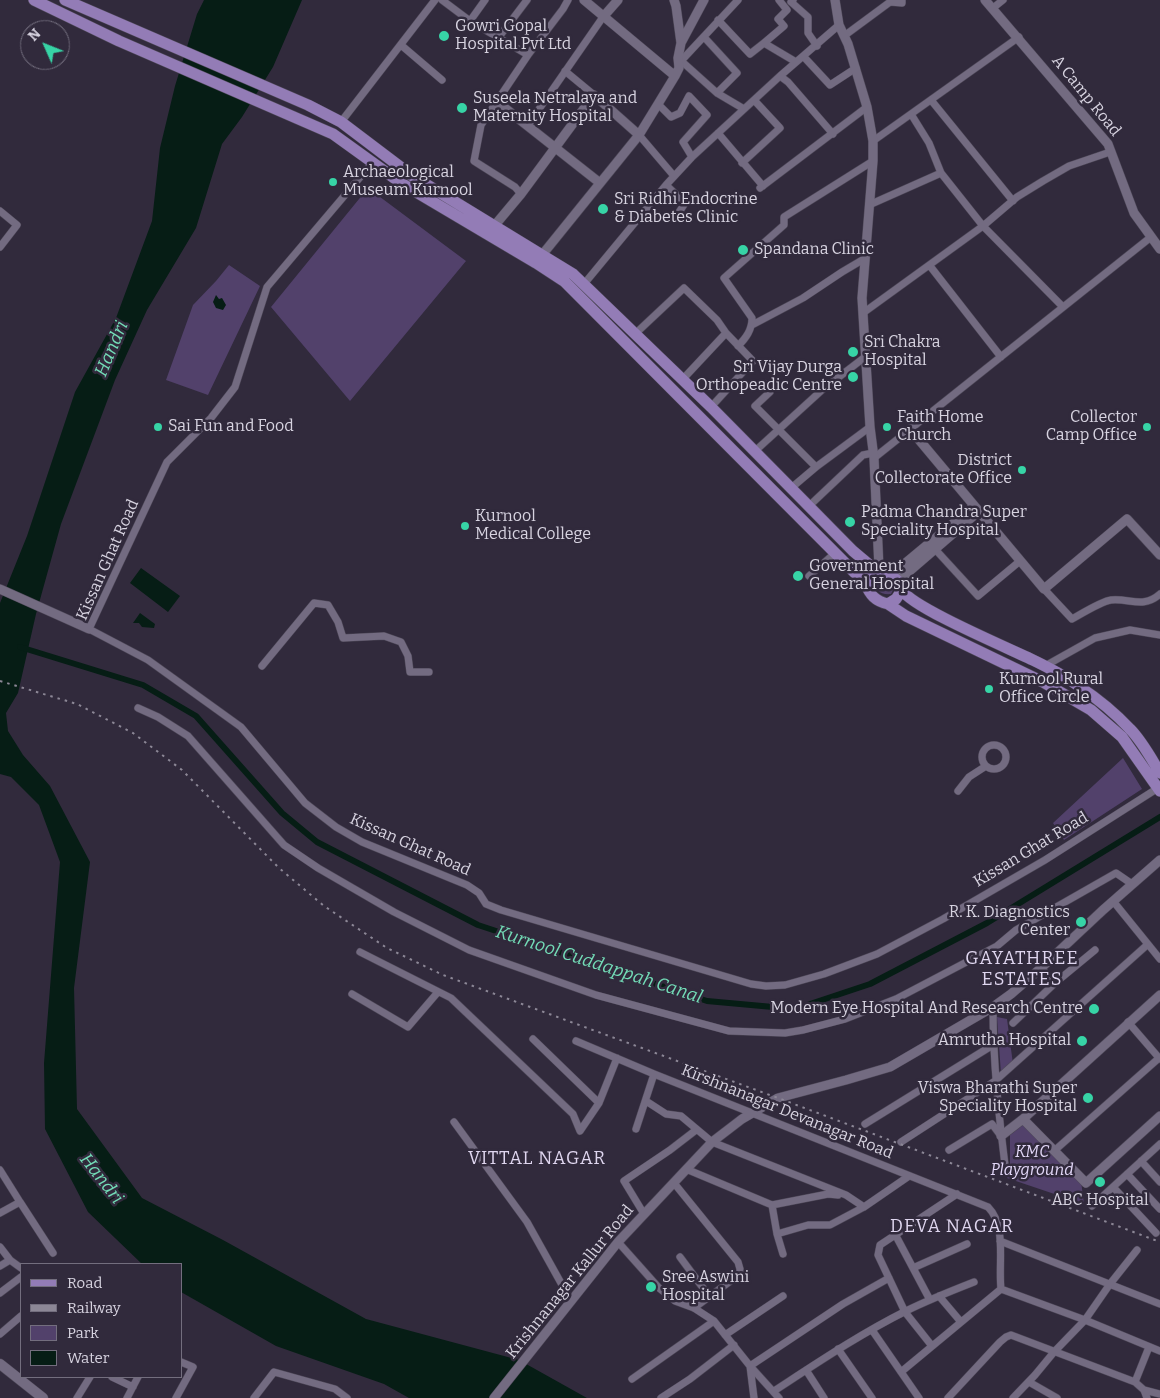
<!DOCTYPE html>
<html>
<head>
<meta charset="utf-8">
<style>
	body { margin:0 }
	#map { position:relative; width:1160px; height:1398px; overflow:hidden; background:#312a3c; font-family:Bitter,serif }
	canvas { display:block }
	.legend { position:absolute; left:20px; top:1263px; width:162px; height:115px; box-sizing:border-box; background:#312a3c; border:1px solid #736e7e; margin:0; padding:6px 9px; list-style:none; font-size:15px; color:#d7d3e0 }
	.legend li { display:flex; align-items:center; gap:10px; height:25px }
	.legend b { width:25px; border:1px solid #736e7e }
	.north { position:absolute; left:20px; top:20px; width:50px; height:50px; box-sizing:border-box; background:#312a3c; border:1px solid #736e7e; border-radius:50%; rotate:314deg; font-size:14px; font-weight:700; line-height:20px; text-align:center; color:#d7d3e0 }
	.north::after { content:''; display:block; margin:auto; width:18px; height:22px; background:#37d4a6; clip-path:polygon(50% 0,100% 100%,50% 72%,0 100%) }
</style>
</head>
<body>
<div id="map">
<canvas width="1160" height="1398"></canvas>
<ul class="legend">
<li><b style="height:6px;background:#937cb6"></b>Road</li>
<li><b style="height:6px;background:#8c8796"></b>Railway</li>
<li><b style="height:14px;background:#52416b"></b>Park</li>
<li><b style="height:14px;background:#061d15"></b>Water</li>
</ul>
<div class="north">N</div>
</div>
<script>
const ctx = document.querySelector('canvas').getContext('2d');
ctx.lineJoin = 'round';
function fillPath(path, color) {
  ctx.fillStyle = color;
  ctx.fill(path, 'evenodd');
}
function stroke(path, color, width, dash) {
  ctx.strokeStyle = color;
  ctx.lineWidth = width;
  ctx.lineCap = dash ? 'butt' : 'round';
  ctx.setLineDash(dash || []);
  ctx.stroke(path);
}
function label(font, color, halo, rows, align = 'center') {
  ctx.font = font + ' Bitter,serif';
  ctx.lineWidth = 5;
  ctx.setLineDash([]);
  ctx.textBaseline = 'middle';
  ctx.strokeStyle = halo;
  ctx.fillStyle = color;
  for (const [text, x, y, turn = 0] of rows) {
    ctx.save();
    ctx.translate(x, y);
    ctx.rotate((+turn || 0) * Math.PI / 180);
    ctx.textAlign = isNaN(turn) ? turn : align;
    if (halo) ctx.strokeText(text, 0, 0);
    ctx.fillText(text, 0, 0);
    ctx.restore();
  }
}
fillPath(new Path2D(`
	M368 188 466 261 350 401 271 307Z
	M229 265 260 286 208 395 166 380 193 305 216 281Z
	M877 575 888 578 894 588 891 594C880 595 876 590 872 582L873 578Z
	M1123 758 1142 789 1064 840 1053 823Z
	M997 1017 1007 1019 1013 1064 1001 1074Z
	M1025 1123 1081 1181 1084 1204 1007 1178 1010 1170V1135Z`), '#52416b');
fillPath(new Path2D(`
	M204 0H302L273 67 242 117 222 144 196 228 147 310 115 380 61 524 36 614 18 693 6 713 8 731 23 755 50 786 90 862 74 988 77 1109 142 1198 223 1240 366 1319 519 1360 587 1398H409L384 1384 276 1346 181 1292V1264H142L88 1212 45 1129 44 1063 60 862 39 805 11 777 0 774V603L27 536 75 392 116 318 152 221 160 148 175 86 197 14Z
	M216 295 219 299 222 298 226 305 223 310 216 308 213 302Z
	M141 568 180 596 168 612 130 583Z
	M140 613 155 624 154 628 142 627 139 623H133Z`), '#061d15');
stroke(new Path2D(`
	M20 647 143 685 196 716 282 813 317 842 478 925 707 1001 795 1009 870 984 987 923 1160 817`), '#061d15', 6);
const minor = new Path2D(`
	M442 0 470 21 528 55
	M793 0 791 2 808 17V33L817 46
	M993 8 1003 0
	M718 20 750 54 764 43 796 62
	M470 21 485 0
	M844 36 890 2 902 3V0
	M499 37 527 0
	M704 37 737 73 717 93
	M764 43 784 26 778 19 787 10 779 0
	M401 45 442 80
	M804 57 830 85 856 68
	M678 58 717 93 744 109
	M681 61 738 0
	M565 71 594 95
	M780 76 788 82 833 134
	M931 100 1013 201
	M658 104 671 117 680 113 689 96 707 115 683 142 692 157
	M911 114 929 143 941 173
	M341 122 435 0
	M528 125 603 17
	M718 133 763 186
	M639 135 674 176
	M873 141 1019 37
	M373 162 267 287 235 387 211 418 167 462 89 629 148 660 241 727 305 803 336 827 362 842 467 885 479 893 486 904 501 910 751 984 766 986 785 985 824 974 877 954 943 919 1045 860 1158 788
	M742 163 780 128 754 100
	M666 185 685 203 676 217
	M760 188 867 107
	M521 194 515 187 474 161 481 125 528 55 563 9 568 0
	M869 205 941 173 983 226 1063 307
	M0 211 17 225 0 247
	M930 266 1001 357
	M584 284 666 185 692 157 780 76 839 25
	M863 313 983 226 1017 197 1043 181 1069 166 1110 152
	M752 325 803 298 842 272 864 259
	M635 334 684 288 717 320 726 333 682 380
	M738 346C746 338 752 330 752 318L724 278 784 225V217L873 161
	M765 384 770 392 755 406 816 467 870 427
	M711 407 753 361 726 333
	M754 452 822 390 865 357
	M874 458 1151 237
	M790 489 816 467
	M808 507 863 455 873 453
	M934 548 978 596 1020 561
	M809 576 835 553
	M1044 589 1072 619C1081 614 1102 601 1111 600 1130 598 1143 609 1160 594
	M262 666 314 603 328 605 338 622 343 638 384 636 401 642 408 656 410 672H429
	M1045 666 1095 638 1130 630 1160 635
	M138 708 158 717 188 736 284 845 318 868 394 912 469 950 596 995 729 1031 785 1033 803 1030 845 1019 896 999 997 946 1016 930 1116 873 1132 884
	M982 757a12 12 0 1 1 24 0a12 12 0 1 1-24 0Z
	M958 791 969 777 986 766
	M1113 901 1160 959
	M360 952 451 998 573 1114 580 1131 599 1103
	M1041 968 1055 983
	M352 994 408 1027 438 992
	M993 1007C993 1063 999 1117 1006 1173
	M1128 1022 1160 1059
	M1013 1023 1055 983 1095 950
	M533 1039 599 1103 617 1058
	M576 1041 654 1074 988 1207C1007 1226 998 1263 1001 1289
	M646 1101 666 1114 681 1116 712 1142 846 1195 864 1207
	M454 1122 527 1222 571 1301
	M865 1124 993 1045
	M636 1129 654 1074
	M901 1142 995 1081 1147 945
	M949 1150 992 1124 1001 1136
	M1054 1151 1159 1058
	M1141 1161 1160 1182
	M686 1169 772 1205 828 1194 838 1195
	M0 1170 20 1202 0 1213
	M1127 1174 1160 1209
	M674 1183 738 1262 740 1269V1274L694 1308
	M1113 1187 1156 1233
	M20 1202 53 1253
	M772 1205 777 1234 783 1254
	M1092 1206 1160 1144
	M644 1214 624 1181 670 1150 696 1130
	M777 1234 808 1225H830L864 1207 909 1176
	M896 1236 930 1300
	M1000 1241 1160 1304
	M618 1242 659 1288 675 1301 694 1308 714 1321 750 1366 779 1398
	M0 1247 10 1260 0 1266
	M680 1257 709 1296
	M10 1260 21 1268
	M913 1268 967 1244
	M1001 1289 1085 1320 1160 1351
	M0 1293 21 1277
	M939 1296 961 1322
	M872 1330 919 1398
	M0 1334 21 1316
	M725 1335 783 1296
	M932 1346 905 1312 878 1255 880 1245 957 1194
	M838 1349 872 1398
	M806 1370 824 1398
	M901 1372 1001 1289
	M112 1377 133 1387
	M632 1379 714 1321
	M1029 1382 1057 1398
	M1135 1382 1149 1347
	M1144 1390 1160 1394
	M774 1391C817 1363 860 1334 906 1311 928 1300 951 1291 974 1282
	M77 1398 90 1377
	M127 1398 138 1377
	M176 1398 193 1367 181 1362
	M254 1398 274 1372 335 1389 347 1398
	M661 1398 690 1379 734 1345
	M754 1398 750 1366 843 1304 889 1278
	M948 1398 1000 1342 1006 1337 1011 1335 1135 1382 1144 1390 1147 1398
	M1013 1398 1035 1375 1054 1352 1085 1320 1110 1284 1137 1250`);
const tertiary = new Path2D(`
	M584 0 675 76
	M674 0 676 6 681 43
	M835 0 839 25 848 44 867 107 873 141V161L862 298 870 427 874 458 879 568
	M985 0 1108 144 1134 213 1160 249
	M603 17 618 0
	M496 101 600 183
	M495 225 521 194 594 95 639 135
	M542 255 639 135 658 104 675 76 679 68 678 58 681 43 704 0
	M910 429 1044 589 1127 519 1160 555
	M889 573 897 570 974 506
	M898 581 978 512
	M0 589 89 629
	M1023 1119 1086 1183 1160 1116
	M1001 1136 1023 1119 1160 995
	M494 1398 618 1242 712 1142 742 1119 778 1098 846 1080 890 1067 993 1007 1011 994 1041 968 1103 910 1160 860`);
const secondary = new Path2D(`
	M0 1364 43 1398`);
const primary = new Path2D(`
	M34 0 119 41 333 134 401 183 536 263 565 282 865 583
	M65 0 308 105 341 122 411 175 573 274 711 407 853 551 872 567 889 573 898 581 902 590 896 599 888 604C875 601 870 595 865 583L872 567
	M902 590C912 608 1013 650 1037 662 1051 669 1067 677 1080 687 1098 699 1115 713 1130 729 1142 741 1151 758 1160 773
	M888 604 906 616 1043 682 1091 710 1122 737 1160 791`);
stroke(minor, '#4e4858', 8);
stroke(tertiary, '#4e4858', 10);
stroke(secondary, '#4e4858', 11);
stroke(primary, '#4e4858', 12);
stroke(minor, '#736b81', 7);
stroke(tertiary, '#736b81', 9);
stroke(secondary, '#736b81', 10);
stroke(primary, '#937cb6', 11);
stroke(new Path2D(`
	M0 681 77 704 133 733 182 770 279 868 324 906 387 948 443 975 778 1098 1160 1242`), '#8c8796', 2, [2.5, 5]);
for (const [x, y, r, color] of [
	[444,36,6,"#37d4a6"],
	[462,108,6,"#37d4a6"],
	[333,182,5,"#37d4a6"],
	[603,209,6,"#37d4a6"],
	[743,250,6,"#37d4a6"],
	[853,352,6,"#37d4a6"],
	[853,377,6,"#37d4a6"],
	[158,427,5,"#37d4a6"],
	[887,427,5,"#37d4a6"],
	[1147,427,5,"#37d4a6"],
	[1022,470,5,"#37d4a6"],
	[850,522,6,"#37d4a6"],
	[465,526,5,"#37d4a6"],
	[798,576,6,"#37d4a6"],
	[989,689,5,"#37d4a6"],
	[1081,922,6,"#37d4a6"],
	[1094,1009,6,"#37d4a6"],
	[1082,1041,6,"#37d4a6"],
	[1088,1098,6,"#37d4a6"],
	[1100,1182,6,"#37d4a6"],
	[651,1287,6,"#37d4a6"]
]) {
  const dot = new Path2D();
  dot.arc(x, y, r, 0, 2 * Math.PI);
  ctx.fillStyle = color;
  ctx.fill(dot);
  stroke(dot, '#312a3c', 2);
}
label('16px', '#d7d3e0', '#312a3c', [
	["Gowri Gopal",455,27],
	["Hospital Pvt Ltd",455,45],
	["Suseela Netralaya and",473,99],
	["Maternity Hospital",473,117],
	["Archaeological",343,173],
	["Museum Kurnool",343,191],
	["Sri Ridhi Endocrine",614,200],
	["& Diabetes Clinic",614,218],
	["Spandana Clinic",754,250],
	["Sri Chakra",864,343],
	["Hospital",864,361],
	["Sri Vijay Durga",842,368,"right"],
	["Orthopeadic Centre",842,386,"right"],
	["Faith Home",897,418],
	["Church",897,436],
	["Collector",1137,418,"right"],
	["Camp Office",1137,436,"right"],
	["Sai Fun and Food",168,427],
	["District",1012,461,"right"],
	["Collectorate Office",1012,479,"right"],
	["Padma Chandra Super",861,513],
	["Speciality Hospital",861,531],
	["Kurnool",475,517],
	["Medical College",475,535],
	["Government",809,567],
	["General Hospital",809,585],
	["Kurnool Rural",999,680],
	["Office Circle",999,698],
	["R. K. Diagnostics",1070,913,"right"],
	["Center",1070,931,"right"],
	["Modern Eye Hospital And Research Centre",1083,1009,"right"],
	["Amrutha Hospital",1071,1041,"right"],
	["Viswa Bharathi Super",1077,1089,"right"],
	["Speciality Hospital",1077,1107,"right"],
	["ABC Hospital",1100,1201,"center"],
	["Sree Aswini",662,1278],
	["Hospital",662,1296]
], 'left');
label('16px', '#d7d3e0', '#312a3c', [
	["A Camp Road",1086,96,51],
	["Kissan Ghat Road",108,560,-66],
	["Kissan Ghat Road",410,845,24],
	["Kissan Ghat Road",1031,850,-31],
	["Kirshnanagar Devanagar Road",787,1112,22],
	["Krishnanagar Kallur Road",570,1282,-51]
]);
label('italic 16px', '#e2d7f7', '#312a3c', [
	["KMC",1032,1153],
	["Playground",1032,1171]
]);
label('italic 18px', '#73dcb7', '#312a3c', [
	["Handri",112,349,-67],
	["Kurnool Cuddappah Canal",599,965,18],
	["Handri",101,1179,52]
]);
ctx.letterSpacing = '1px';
label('18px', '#dfd6ef', '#312a3c', [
	["GAYATHREE",1022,959],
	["ESTATES",1022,980],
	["VITTAL NAGAR",537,1159],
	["DEVA NAGAR",952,1227]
]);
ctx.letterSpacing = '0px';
</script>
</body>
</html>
